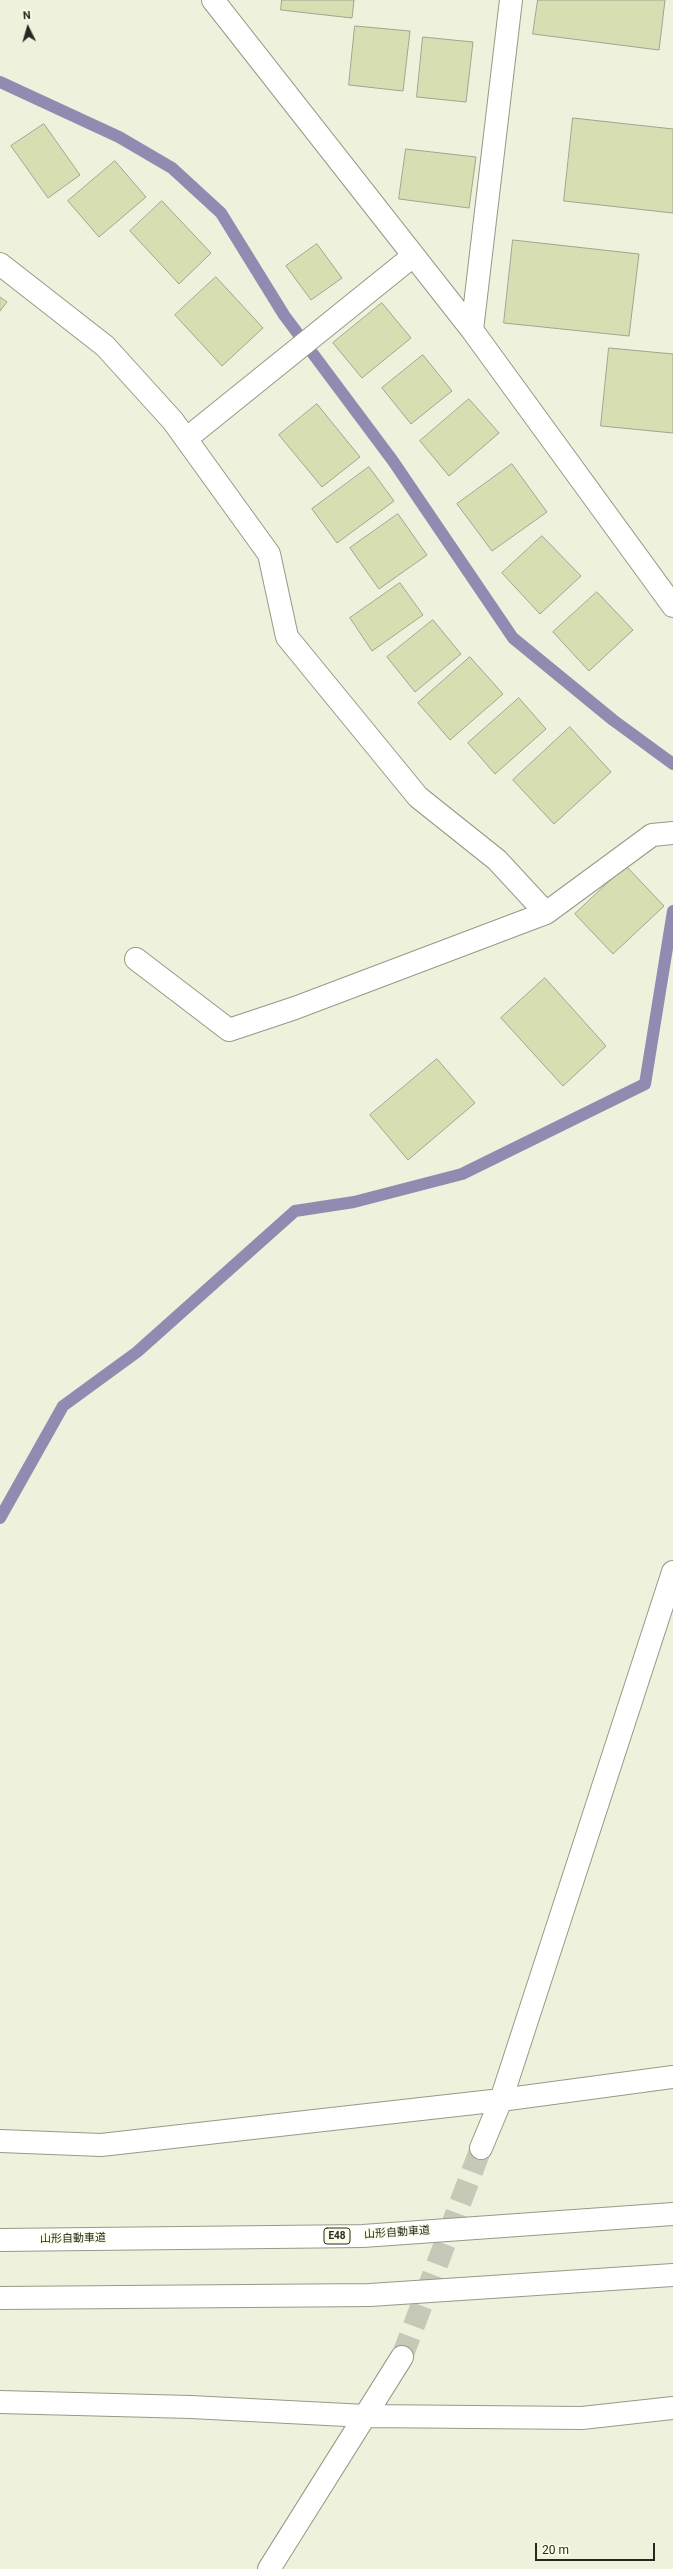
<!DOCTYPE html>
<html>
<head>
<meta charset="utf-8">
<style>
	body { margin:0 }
	#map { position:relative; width:673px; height:2569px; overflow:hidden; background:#eef1dc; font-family:Roboto,sans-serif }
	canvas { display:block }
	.north { position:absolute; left:8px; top:8px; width:40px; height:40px; -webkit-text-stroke:3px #fbffe9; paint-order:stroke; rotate:355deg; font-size:11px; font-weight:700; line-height:16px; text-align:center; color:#272921 }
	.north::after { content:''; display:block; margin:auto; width:14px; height:18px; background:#272921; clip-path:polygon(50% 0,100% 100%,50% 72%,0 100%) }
	.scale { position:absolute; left:535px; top:2543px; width:120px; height:18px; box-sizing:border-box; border:2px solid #272921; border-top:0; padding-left:5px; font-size:12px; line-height:14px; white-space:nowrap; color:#272921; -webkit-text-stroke:3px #fbffe9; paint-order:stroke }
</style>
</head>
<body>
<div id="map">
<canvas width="673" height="2569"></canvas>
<div class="north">N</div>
<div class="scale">20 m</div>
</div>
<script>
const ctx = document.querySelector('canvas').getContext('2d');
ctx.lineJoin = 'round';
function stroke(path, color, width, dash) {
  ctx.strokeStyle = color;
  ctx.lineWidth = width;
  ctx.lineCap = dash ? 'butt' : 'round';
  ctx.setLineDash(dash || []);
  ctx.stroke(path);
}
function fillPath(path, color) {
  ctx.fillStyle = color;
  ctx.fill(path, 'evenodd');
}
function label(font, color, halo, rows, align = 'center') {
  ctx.font = font + ' Roboto,"Noto Sans JP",sans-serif';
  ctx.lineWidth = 3;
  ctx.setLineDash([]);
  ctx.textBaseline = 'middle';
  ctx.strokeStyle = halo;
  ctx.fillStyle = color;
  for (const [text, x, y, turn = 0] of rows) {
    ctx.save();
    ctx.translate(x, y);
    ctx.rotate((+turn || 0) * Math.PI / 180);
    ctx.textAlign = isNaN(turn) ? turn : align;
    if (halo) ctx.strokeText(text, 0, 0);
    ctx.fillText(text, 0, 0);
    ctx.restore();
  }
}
stroke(new Path2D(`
	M0 82 119 137 172 168 221 213 284 315 393 461 513 638 613 720 673 764
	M0 1518 63 1406 137 1352 295 1211 354 1202 462 1174 645 1084 673 911`), '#918bb2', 12);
const building = new Path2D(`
	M282 0H354L352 18 281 10Z
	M538 0H665L659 50 533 34Z
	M355 26 410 31 403 91 349 85Z
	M423 37 473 42 466 102 417 97Z
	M573 118 673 129V213L564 201Z
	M44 124 80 175 48 198 11 146Z
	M406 149 476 157 469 208 399 199Z
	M115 161 146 197 99 237 68 201Z
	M162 201 211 253 179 284 130 231Z
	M513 240 639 254 629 336 504 323Z
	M317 244 342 278 311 300 286 266Z
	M216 277 263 328 222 366 175 315Z
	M0 297 7 302 0 311Z
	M382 303 411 338 362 378 333 343Z
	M609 348 673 354V433L601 426Z
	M423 355 452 391 411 424 382 388Z
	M469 399 499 433 449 476 420 441Z
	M317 404 360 457 322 487 279 435Z
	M512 464 547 512 492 551 457 504Z
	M369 467 394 501 337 543 312 509Z
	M398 514 427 555 379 589 350 548Z
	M542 536 581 576 540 614 502 573Z
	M400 583 423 615 372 651 350 618Z
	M597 592 633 630 589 671 553 632Z
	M433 620 461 654 415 692 387 657Z
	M470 657 503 694 450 740 418 703Z
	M519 698 546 729 495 774 468 743Z
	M570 727 611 772 554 824 513 780Z
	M626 866 664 906 613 954 575 914Z
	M545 978 606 1046 563 1086 501 1018Z
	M437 1059 475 1103 408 1160 370 1115Z`);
fillPath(building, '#d7deb2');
stroke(building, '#a1a491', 1);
stroke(new Path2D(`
	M402 2357 481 2148`), '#c6c9b7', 22, [22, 11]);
const minor = new Path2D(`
	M213 0 472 330 673 606
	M0 264 105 346 173 421 269 554 287 637 418 797 497 860 546 913 295 1008 229 1030 136 959
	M472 330 511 0
	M186 439 413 256
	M546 913 652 835 673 833
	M0 2141 101 2145 501 2100 673 2077
	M481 2148 501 2100 673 1572
	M0 2402 191 2407 366 2416 582 2418 673 2408
	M269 2569 402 2357`);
const highway = new Path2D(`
	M0 2240 363 2236 673 2214
	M0 2298 370 2295 673 2275`);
stroke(minor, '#969a86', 24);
stroke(highway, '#969a86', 24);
stroke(minor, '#fff', 22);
stroke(highway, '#fff', 22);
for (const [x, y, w] of [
	[337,2236,26]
]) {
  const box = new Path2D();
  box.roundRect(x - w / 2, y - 8, w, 16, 3);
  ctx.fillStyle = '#fbffe9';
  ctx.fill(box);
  stroke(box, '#272921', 1);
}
label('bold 10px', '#272921', null, [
	["E48",337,2236]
]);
label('11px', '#272921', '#fbffe9', [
	["山形自動車道",397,2233,-4],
	["山形自動車道",73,2239,-1]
]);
</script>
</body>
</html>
